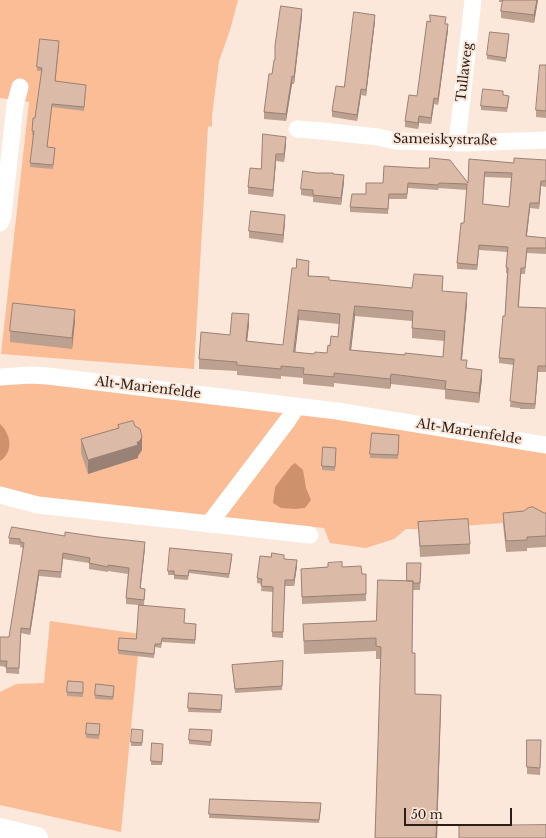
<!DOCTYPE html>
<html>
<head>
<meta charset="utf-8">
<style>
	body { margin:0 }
	#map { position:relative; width:546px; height:838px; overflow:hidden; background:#fce7db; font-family:"Libre Baskerville",serif }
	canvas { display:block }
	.scale { position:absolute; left:404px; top:808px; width:108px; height:18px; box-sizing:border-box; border:2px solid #291d16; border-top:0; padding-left:5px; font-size:12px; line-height:14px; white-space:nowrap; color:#291d16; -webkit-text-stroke:3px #fce7db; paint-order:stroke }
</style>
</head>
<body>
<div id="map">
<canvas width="546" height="838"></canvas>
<div class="scale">50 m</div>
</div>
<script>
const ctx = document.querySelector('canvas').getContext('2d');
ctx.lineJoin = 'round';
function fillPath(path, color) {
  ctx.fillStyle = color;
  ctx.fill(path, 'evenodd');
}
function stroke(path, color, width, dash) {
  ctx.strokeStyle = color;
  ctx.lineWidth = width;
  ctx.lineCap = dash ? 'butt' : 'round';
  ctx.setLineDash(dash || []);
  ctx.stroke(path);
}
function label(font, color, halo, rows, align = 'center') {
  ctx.font = font + ' "Libre Baskerville",serif';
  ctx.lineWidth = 4;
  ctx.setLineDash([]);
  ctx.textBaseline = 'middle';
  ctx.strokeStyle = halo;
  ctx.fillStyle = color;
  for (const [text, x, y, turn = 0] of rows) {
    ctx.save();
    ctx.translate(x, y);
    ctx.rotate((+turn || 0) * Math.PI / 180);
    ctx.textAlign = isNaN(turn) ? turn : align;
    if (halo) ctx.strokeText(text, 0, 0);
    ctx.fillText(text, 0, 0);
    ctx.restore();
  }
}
fillPath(new Path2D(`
	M0 0H238L230 30 219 61 212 116V127L208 126 194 369 1 354 29 102 0 98Z
	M31 383 61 384 360 422 546 452V520L419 529H406L394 539 366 548 330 543 324 528 38 498 0 488V384Z
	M50 621 140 634 121 832 0 805V692L16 684 44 683Z`), '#fbbd96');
fillPath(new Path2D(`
	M0 424C11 434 14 452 0 461Z
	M295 463 303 470 306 488 311 500 305 508 295 509 281 508 273 503 275 487 291 466Z`), '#cd916b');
stroke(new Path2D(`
	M297 129 322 131 378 137 395 141 464 143 546 140
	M457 143 473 0
	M0 223 3 216 15 105 20 87
	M0 377 31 375 48 376 337 411 546 445
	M0 495 38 505 310 535
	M209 524 288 420 297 406`), '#fff', 17);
stroke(new Path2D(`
	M0 829 37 838`), '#fff', 22);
fillPath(new Path2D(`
	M499 0H538L534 23 501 18V11L503 2H499Z
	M302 16 294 84H292L286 121 264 119V112L275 60Z
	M375 21 366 96 361 95 357 121 332 117V111Z
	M446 24 448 30 438 105 434 104 431 124 419 123 418 129 405 127V121L417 96Z
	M509 37 506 62 487 59V55Z
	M59 45 55 81 86 88 84 111 52 107 47 147 55 151 53 169 30 167 33 135H32V131L35 118 42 71H37V67Z
	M546 65V118L536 117V110Z
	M503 95 509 100 507 112 481 110V106Z
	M286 144 284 162 276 161 273 197 248 194V187L261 169Z
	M469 159 514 163 546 160V187L541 186 539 209 530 208 527 236 546 238V254L527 253 525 274H521L519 307 546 308V372H538L535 409H520V408L510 407 514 365 499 363V358L505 316 507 273H506V267L508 252 479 250 477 270 457 269V263L464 223 467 190 439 188 438 190 408 188 407 199H389L388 214 350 212V207L366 194 383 183 384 166 468 183ZM485 177 511 178 509 207 483 204Z
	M316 173 344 182 341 205 313 202V197L301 195V189Z
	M285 222 283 243 249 238V231Z
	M309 270V276L329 280 412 288 443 286 442 291 467 303 462 360 467 368 482 379 479 403 445 399V390L391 384 390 389 334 383V387L303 384V378L281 376V379L237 375V371L199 369V359L230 335 249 324 247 341 283 345ZM355 316 412 321V338L444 341 443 357 405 355 351 350ZM299 320 339 324 338 337 330 346 327 353 314 354 295 353Z
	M75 321 72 349 10 342V331Z
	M118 425 135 426 142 450 138 456V458L88 474 81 453V439L118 428Z
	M399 435 398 459 370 458V454Z
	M336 448 335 471 322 470V466Z
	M503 513H546V547L527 548V551L506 552 503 524Z
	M418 522 470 544V554L420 557Z
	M65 536 145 548 140 588 145 589 144 605 185 623 196 627 195 644 162 642 161 648 155 647 154 658 118 654V650L136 639 139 605 126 604V598L128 574 108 571V572L89 569V563L63 559 61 578 39 576 30 635 21 633 19 674 6 673V667L0 666V637H9L23 548 20 547V545L9 544V538Z
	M232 558 229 578 189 573 188 580 174 579V575H168V571Z
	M284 559 297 566 294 586H285L283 638 272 637 273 592 261 591 262 584 257 583V578Z
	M328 563 342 567 362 574H366V601L302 604 301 569 328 567Z
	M421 570 420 590H413L412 653 415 694 441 708 437 838H375L381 659H376V651L304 654 303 624 376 621 407 581Z
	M283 661 282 690 235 693 232 665Z
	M83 682V697L67 696V692Z
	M114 689 113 700 95 699V695Z
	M189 693 222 695 221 713 188 712Z
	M100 728 99 739 86 738V734Z
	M143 730 142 746H131V742Z
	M212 734 211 746 189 744V740Z
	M527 740H541L540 775 527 774Z
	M163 748 162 765H151V761Z
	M210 799 321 807 319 823 209 818Z`), '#bca090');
fillPath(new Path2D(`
	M537 0H538L534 23V15Z
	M302 9V16L294 84V77Z
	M375 15V21L366 96V90Z
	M448 24V30L438 105V99Z
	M59 41V45L55 85V81Z
	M292 76V84L286 121V114Z
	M361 89V95L357 121V115Z
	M434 98V104L431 124V118Z
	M419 116V123L418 129V123Z
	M286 137V144L284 162V154Z
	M276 154V161L273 197V190Z
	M344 175V182L341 205V198Z
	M541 181V186L539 209V203Z
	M530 203V208L526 242V236Z
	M285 215V222L283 243V235Z
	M479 245V250L477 270V265Z
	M309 261V270L308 285V276Z
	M467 293V303L461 369V360Z
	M355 306V316L350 359V350Z
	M75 310V321L72 349V338Z
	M299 310V320L294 362V352Z
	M249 314V324L246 351V341Z
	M538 366V372L535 409V404Z
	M482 370V379L479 403V393Z
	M391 374V384L390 389V379Z
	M142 437V450L138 456V458L88 474V460L137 442Z
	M145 542V548L140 594V588Z
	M297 560V566L294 586V580Z
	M39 570V576L30 635V629Z
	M441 695 437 838H436Z`), '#998275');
const building = new Path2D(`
	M503 0H537L534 15 501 11Z
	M281 6 302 9 294 77 292 76 286 114 264 112 269 74H272L274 60H275V46Z
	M354 12 375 15 366 90 361 89 357 115 332 111 336 86 344 87Z
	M430 15 446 17 445 24H448L438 99 434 98 431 118 419 116 418 123 405 121 409 95 417 96 427 21 430 22Z
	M490 32 509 34 506 58 487 55Z
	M40 39 59 41 55 81 86 85 84 107 52 104 47 147 55 148 53 165 30 163 34 131H32L33 118H35L42 68 37 67Z
	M540 65H546V111L536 110Z
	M483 89 503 91V95L509 96 507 108 481 106Z
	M263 134 286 137 284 154H276L273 190 248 187 250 168 261 169Z
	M430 158 450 160 468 183 469 159 514 163V158L546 160V181H541L539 203H530L526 236 546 238V248H527L525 268H521L518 307 546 308V366H538L535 404 520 403 510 401 514 359 499 358 503 316H505L508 268 506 267 508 247 479 245 477 265 457 263 461 223H464L467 184 439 183 438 185 408 183 407 194H389L388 209 350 207 352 194H366V183H383L384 166 418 168H429ZM485 172 512 173 509 207 483 204Z
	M303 171 316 173H333V174L344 175 341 198 313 195V190L301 189Z
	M251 211 285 215 283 235 249 231Z
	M297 259 309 261 308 276 329 277V280L412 288 414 274 443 276 442 291 467 293 461 360H467L466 368 482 370 479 393 445 389 446 381 391 374 390 379 334 373V377L303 374 304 368 281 366V369L237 365V362L199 359 201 332 230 335 232 313 249 314 246 341 283 345 292 268H296ZM355 306 413 311 412 328 445 331 443 357 405 353V355L350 350ZM299 310 340 314 338 337 331 336 330 346 328 345 327 353 315 352 314 354 294 352Z
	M13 303 75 310 72 338 10 331Z
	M133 421 135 426 140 429 142 437 139 442H137L138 445 88 460 81 439 119 428 118 425Z
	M372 433 399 435 398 455 370 454Z
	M323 447 336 448 335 467 322 466Z
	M533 507 544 513H546V536L527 537V540L506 541 503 513 524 511 528 508Z
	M468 519 470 544 420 546 418 522Z
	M12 527 65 536V532L99 537 145 542 140 588 145 589 144 600 126 598 129 568 108 565V567L89 563 90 558 63 553 61 572 39 570 30 629 21 628 19 668H6L7 661H0V637H9L24 543 20 542V539L9 538Z
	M170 548 232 554 229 574 189 570 188 576 174 575V571H168Z
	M272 553 284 555V559L297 560 294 580H285L283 632H272L273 587 261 586 262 579 257 578 260 556 271 557Z
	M342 562V567L361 566 362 574H366V594L302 597 301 569 328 567V563Z
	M407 563H421L420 583H413V581H407Z
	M378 580 413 581 412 653H415V694L441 695 436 838H375L381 647 376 646V638L304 641 303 624 376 621Z
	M139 605 185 609 184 623 196 624 195 640 162 638 161 644H155L154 654 118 650 119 638 136 639Z
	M283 661 282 686 235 689 232 665Z
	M68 681 83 682V693L67 692Z
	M96 684 114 686 113 697 95 695Z
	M189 693 222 695 221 710 188 708Z
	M87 723 100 724 99 735 86 734Z
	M132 729 143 730 142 743 131 742Z
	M190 729 212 730 211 742 189 740Z
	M527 740H541L540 768 527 767Z
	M152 743 163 744 162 762 151 761Z
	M210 799 321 803 319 820 209 814Z
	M546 825V838H459V826Z`);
fillPath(building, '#dbbaa7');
stroke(building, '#998275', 1);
label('13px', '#291d16', '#fce7db', [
	["Tullaweg",465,72,-83],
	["Sameiskystraße",445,140,1],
	["Alt-Marienfelde",148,388,7],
	["Alt-Marienfelde",469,432,9]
]);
</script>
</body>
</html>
